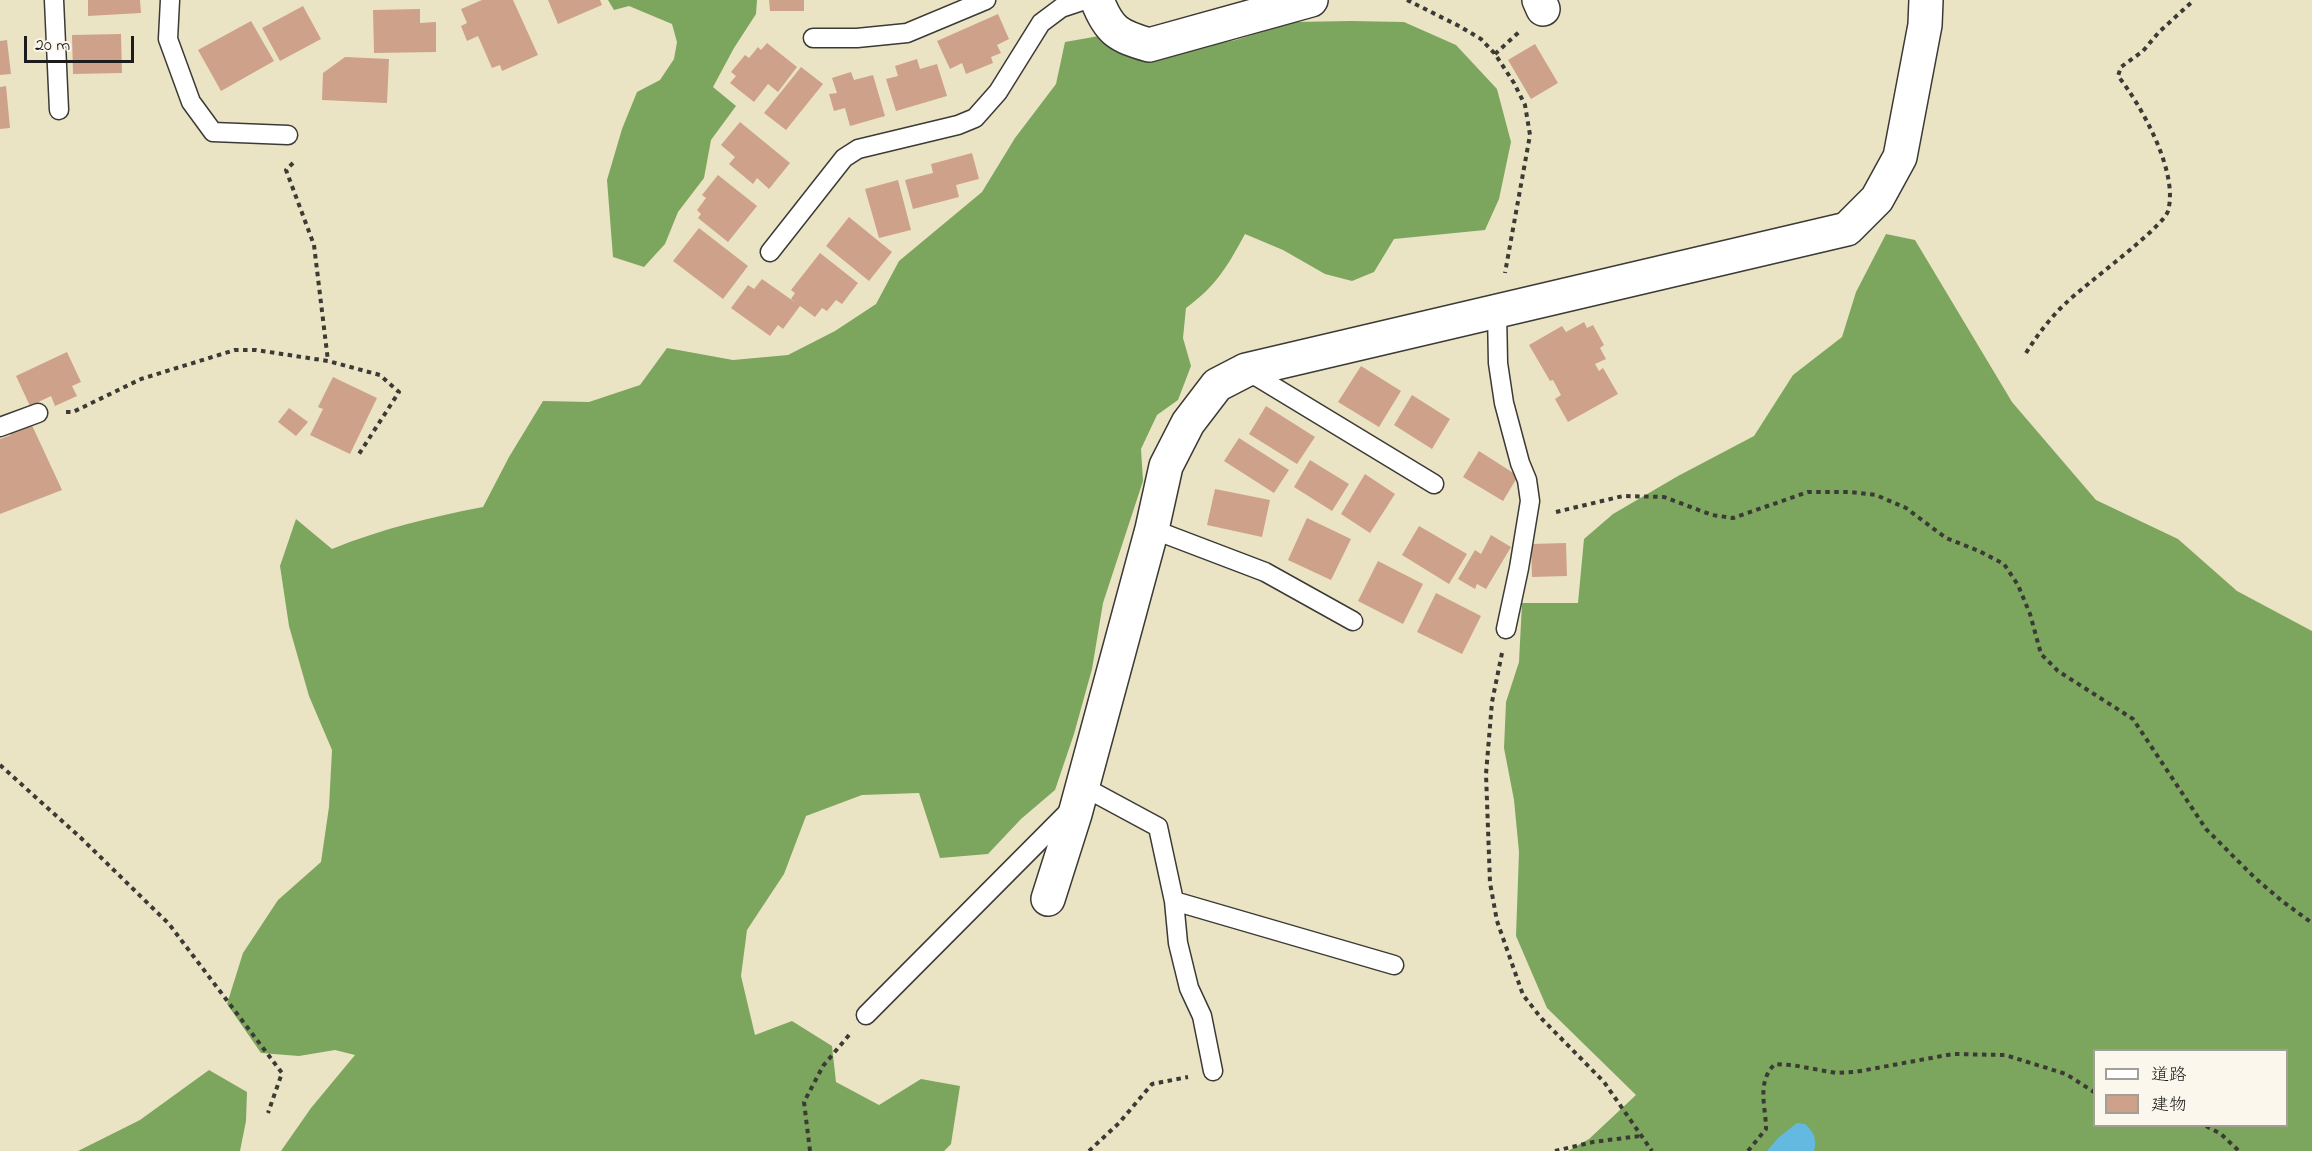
<!DOCTYPE html>
<html>
<head>
<meta charset="utf-8">
<style>
	body { margin:0 }
	#map { position:relative; width:2312px; height:1151px; overflow:hidden; background:#ebe4c4; font-family:"Indie Flower","Klee One",sans-serif }
	canvas { display:block }
	.legend { position:absolute; left:2093px; top:1049px; width:195px; height:78px; box-sizing:border-box; background:#fbf7ec; border:2px solid #a29f99; margin:0; padding:8px 10px; list-style:none; font-size:18px; color:#1c1c1c }
	.legend li { display:flex; align-items:center; gap:12px; height:30px }
	.legend b { width:30px; border:2px solid #a29f99 }
	.scale { position:absolute; left:24px; top:36px; width:110px; height:27px; box-sizing:border-box; border:3px solid #1c1c1c; border-top:0; padding-left:8px; font-size:18px; line-height:21px; white-space:nowrap; color:#1c1c1c; -webkit-text-stroke:4px #fbf7ec; paint-order:stroke }
</style>
</head>
<body>
<div id="map">
<canvas width="2312" height="1151"></canvas>
<ul class="legend">
<li><b style="height:8px;background:#fff"></b>道路</li>
<li><b style="height:16px;background:#cea18b"></b>建物</li>
</ul>
<div class="scale">20 m</div>
</div>
<script>
const ctx = document.querySelector('canvas').getContext('2d');
ctx.lineJoin = 'round';
function fillPath(path, color) {
  ctx.fillStyle = color;
  ctx.fill(path, 'evenodd');
}
function stroke(path, color, width, dash) {
  ctx.strokeStyle = color;
  ctx.lineWidth = width;
  ctx.lineCap = dash ? 'butt' : 'round';
  ctx.setLineDash(dash || []);
  ctx.stroke(path);
}
fillPath(new Path2D(`
	M608 0H757L756 14 734 48 713 87 736 106 711 140 704 178 678 212 665 244 644 267 613 257 607 180 622 129 637 92 660 80 674 59 677 42 672 24 629 6 614 10Z
	M1351 21 1404 22 1456 45 1497 89 1511 142 1499 199 1485 230 1394 239 1374 272 1352 281 1325 274 1283 250 1245 234C1227 267 1217 285 1186 308L1183 338 1191 366 1178 400 1157 415 1141 449 1143 481 1103 603 1092 669 1074 734 1055 790 1021 819 988 854 940 858 919 793 862 795 806 816 784 874 747 930 741 976 755 1035 792 1021 832 1046 836 1082 879 1105 921 1079 960 1086 951 1144 944 1151H281L311 1108 355 1055 335 1050 299 1056 261 1053 227 1004 243 953 278 900 321 862 329 807 332 750 309 696 289 626 280 566 296 519 332 549C381 529 431 517 483 507L509 457 543 401 589 402 640 385 667 348 733 360 788 355 835 331 876 304 899 261 982 192 1015 138 1056 84 1065 42 1099 36 1156 55 1236 40 1293 22Z
	M1886 234 1915 240 2012 402 2096 500 2178 539 2237 591 2312 631V1151H1568L1589 1139 1636 1095 1547 1008 1516 936 1519 852 1514 800 1504 748 1506 702 1519 662 1522 603H1578L1584 539 1613 514 1678 476 1754 436 1793 375 1842 337 1856 292ZM2094 1050H2286V1126H2094Z
	M209 1070 247 1092 246 1121 240 1151H78L140 1120Z`), '#7ca65e');
fillPath(new Path2D(`
	M1797 1123 1805 1124C1814 1132 1817 1139 1814 1151H1767L1778 1138Z`), '#64b9e0');
fillPath(new Path2D(`
	M88 0H140L141 13 88 16Z
	M482 0H513L538 55 502 71 500 65 492 68 478 36 467 41 461 26 467 23 461 9Z
	M548 0H600L602 5 558 24Z
	M769 0H804V11H770Z
	M303 6 321 39 280 61 262 28Z
	M420 9V23L436 22V52L374 53 373 10Z
	M998 14 1009 39 997 45 1001 53 991 57 993 63 966 74 962 63 950 69 937 41Z
	M251 21 274 61 221 91 198 50Z
	M121 34 122 73 73 74 72 35Z
	M7 40 11 74 0 75V41Z
	M767 43 797 67 778 92 768 84 754 102 730 83 736 76 731 72 745 55 749 58 758 47 761 50Z
	M1535 44 1558 83 1531 99 1508 60Z
	M345 57 389 59 387 103 322 100 323 73Z
	M917 59 920 69 937 64 947 96 896 111 886 79 898 76 895 66Z
	M801 67 823 84 786 130 764 113Z
	M851 72 854 80 873 75 885 116 850 126 845 108 834 111 829 94 837 93 832 78Z
	M6 86 10 128 0 129V87Z
	M740 122 790 163 769 189 757 178 753 184 729 164 735 157 721 145Z
	M972 153 979 179 956 185 959 197 913 209 905 180 933 173 931 164Z
	M718 175 757 206 728 242 698 218 701 214 697 210 706 198 702 195Z
	M898 180 911 230 879 238 865 189Z
	M849 217 892 252 869 281 826 246Z
	M699 228 748 266 723 299 673 261Z
	M820 253 858 283 842 304 836 300 827 311 822 308 815 317 800 306 783 329 778 325 770 336 731 308 748 285 754 289 762 279 796 303 791 299 795 293 791 290Z
	M1584 322 1587 328 1593 325 1604 345 1600 348 1606 359 1595 364 1599 371 1603 368 1618 394 1568 422 1555 399 1561 395 1553 380 1550 381 1529 345 1562 326 1566 332Z
	M67 352 81 382 72 386 77 396 55 406 51 396 30 406 16 376Z
	M1361 366 1401 391 1379 427 1338 402Z
	M333 377 377 398 350 454 310 435 323 409 318 407Z
	M1412 395 1450 419 1432 449 1394 425Z
	M1266 406 1315 437 1297 464 1249 434Z
	M289 408 308 422 296 436 278 422Z
	M30 421 62 490 0 514V439L11 435 7 429Z
	M1239 438 1289 470 1274 493 1224 461Z
	M1479 451 1518 476 1503 501 1463 477Z
	M1310 460 1349 484 1332 511 1294 487Z
	M1365 474 1395 494 1370 533 1341 514Z
	M1215 489 1270 500 1262 537 1207 525Z
	M1307 518 1351 539 1331 580 1288 560Z
	M1419 526 1467 554 1449 584 1402 555Z
	M1491 535 1511 547 1486 589 1477 584 1475 589 1458 579 1475 550 1481 554Z
	M1566 543 1567 576 1532 577 1531 544Z
	M1378 561 1423 584 1403 624 1358 601Z
	M1436 593 1481 616 1462 654 1417 632Z`), '#cea18b');
const lane = new Path2D(`
	M54 0 59 110
	M170 0 168 39 191 102 213 132 288 135
	M813 38H857L907 33 986 0
	M770 252 844 158 858 149 958 125 975 118 998 92 1041 23 1061 8 1085 0
	M1497 312 1498 363 1504 403 1520 463 1527 480 1530 501 1519 568 1506 629
	M1246 370 1434 484
	M0 427 38 413
	M1152 529 1265 572 1353 621
	M1082 786 1158 827 1174 901 1178 943 1189 988 1202 1016 1213 1071
	M1174 901 1394 965
	M866 1015 1070 810`);
const street = new Path2D(`
	M1097 0C1109 31 1118 36 1149 45L1311 0
	M1539 0 1543 9
	M1048 899 1075 814 1152 529 1166 466 1188 423 1217 385 1246 370 1847 229 1877 199 1900 157 1925 25 1926 0`);
stroke(lane, '#3b3a35', 21);
stroke(street, '#3b3a35', 36);
stroke(new Path2D(`
	M1407 0 1459 26 1481 39 1495 54 1514 83 1525 105 1530 135 1505 273
	M1495 54 1519 32
	M293 163 286 170 314 245 328 361
	M2026 353C2038 334 2050 318 2066 303 2084 285 2163 228 2168 211 2179 172 2141 105 2118 76L2121 67 2143 51 2159 32 2194 0
	M66 412H73L141 379 235 350H256L328 361 380 375 399 392 359 454
	M1556 512 1623 496 1664 497 1712 515 1733 518 1808 492H1850L1876 495 1906 508 1946 538 1979 551 2004 564 2018 585 2030 614 2041 654 2058 671 2133 719 2206 829 2255 878 2282 901 2312 923
	M1502 653 1492 702 1486 774 1490 883 1497 921 1523 995 1542 1019 1604 1082 1652 1151
	M0 765 82 839 169 924 282 1073 268 1113
	M2206 1126 2221 1134 2239 1151
	M810 1151 804 1102 823 1066 849 1035
	M1089 1151 1119 1123 1152 1084 1188 1077
	M1555 1151 1593 1142 1640 1136
	M1748 1151 1766 1129C1766 1107 1756 1082 1775 1064L1792 1065 1836 1073 1855 1072 1953 1054 2005 1055 2066 1074 2094 1092`), '#3b3a35', 4, [4.5, 4.5]);
stroke(lane, '#fff', 18);
stroke(street, '#fff', 33);
</script>
</body>
</html>
